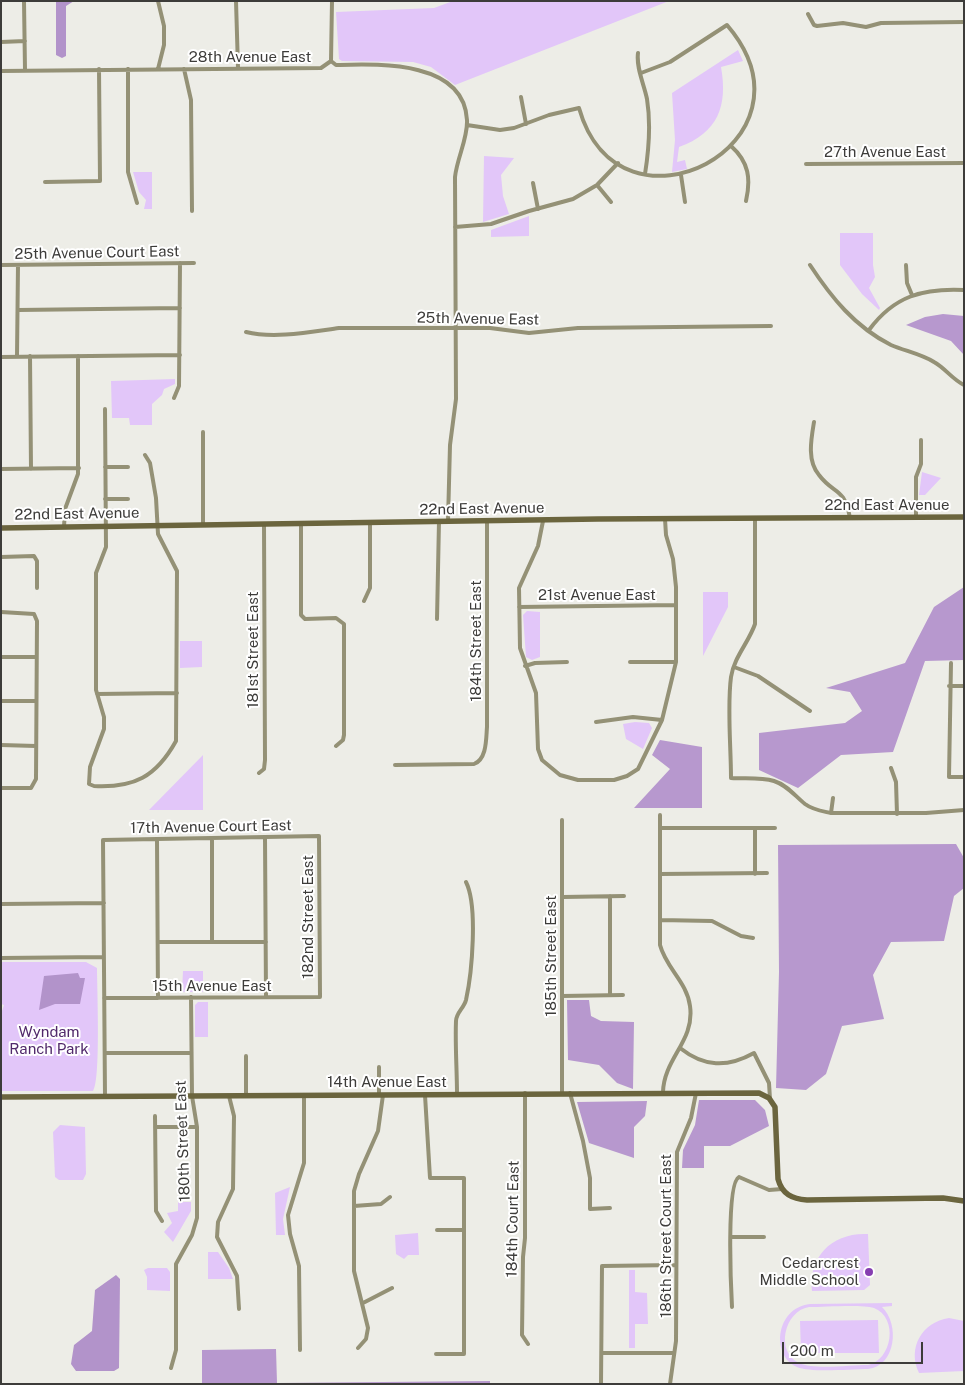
<!DOCTYPE html>
<html>
<head>
<meta charset="utf-8">
<style>
	body { margin:0 }
	#map { position:relative; width:965px; height:1385px; overflow:hidden; background:#edede7; font-family:"Public Sans",sans-serif }
	canvas { display:block }
	.frame { position:absolute; inset:0; border:2px solid #3d3c3a; pointer-events:none }
	.scale { position:absolute; left:782px; top:1342px; width:141px; height:22px; box-sizing:border-box; border:2px solid #3d3c3a; border-top:0; padding-left:6px; font-size:15px; line-height:18px; white-space:nowrap; color:#3d3c3a; -webkit-text-stroke:4px #fff; paint-order:stroke }
</style>
</head>
<body>
<div id="map">
<canvas width="965" height="1385"></canvas>
<div class="frame"></div>
<div class="scale">200 m</div>
</div>
<script>
const ctx = document.querySelector('canvas').getContext('2d');
ctx.lineJoin = 'round';
function fillPath(path, color) {
  ctx.fillStyle = color;
  ctx.fill(path, 'evenodd');
}
function stroke(path, color, width, dash) {
  ctx.strokeStyle = color;
  ctx.lineWidth = width;
  ctx.lineCap = dash ? 'butt' : 'round';
  ctx.setLineDash(dash || []);
  ctx.stroke(path);
}
function label(font, color, halo, rows, align = 'center') {
  ctx.font = font + ' "Public Sans",sans-serif';
  ctx.lineWidth = 4;
  ctx.setLineDash([]);
  ctx.textBaseline = 'middle';
  ctx.strokeStyle = halo;
  ctx.fillStyle = color;
  for (const [text, x, y, turn = 0] of rows) {
    ctx.save();
    ctx.translate(x, y);
    ctx.rotate((+turn || 0) * Math.PI / 180);
    ctx.textAlign = isNaN(turn) ? turn : align;
    if (halo) ctx.strokeText(text, 0, 0);
    ctx.fillText(text, 0, 0);
    ctx.restore();
  }
}
fillPath(new Path2D(`
	M453 1H669L455 85 431 67 413 62 342 61 339 59 336 12 434 8Z
	M738 50 743 61 721 67C728 106 718 133 679 147L677 162 685 160 687 169 672 172 675 140 672 93Z
	M484 156 514 158 501 175 503 196 509 214 483 222Z
	M133 172H152V209H144L146 200 139 192Z
	M529 216V236L491 237V230Z
	M840 233H873V265L875 277 869 288 880 308 879 310 862 294 840 265Z
	M175 379V384L164 389 162 395 152 404V425H130L129 418H112L111 381Z
	M922 472 941 478 925 495H919Z
	M703 592H728V607L703 656Z
	M527 611 540 612V657L532 660 526 657 523 615Z
	M180 641H202V667L180 668Z
	M635 722 649 723 652 728 643 749 626 739 623 724Z
	M203 755V810H149Z
	M1 962H86L97 968C97 987 101 1081 93 1091H1V1014L4 1005 1 1004Z
	M183 971H203V992H182Z
	M198 1002H208V1037H195V1005Z
	M60 1125 85 1127 86 1174 83 1180H59L55 1177 53 1132Z
	M290 1187 283 1219 285 1235H276L275 1193Z
	M178 1202H191V1211L173 1242 164 1232 172 1223 167 1213 178 1211Z
	M418 1233 419 1255H408L404 1259 396 1254 395 1235Z
	M868 1234 870 1285 864 1290 812 1291C808 1256 833 1232 868 1234Z
	M208 1252H218L229 1268 233 1279H208Z
	M148 1268H167L170 1272V1291L147 1290V1277L144 1270Z
	M629 1270H635V1292L647 1293 648 1324H635V1348H629Z
	M892 1303V1306L882 1307C900 1324 896 1366 868 1369 851 1369 811 1373 797 1367 771 1356 775 1308 810 1304ZM809 1307C824 1307 862 1304 874 1308 899 1318 892 1360 868 1365 850 1365 814 1370 799 1363 775 1352 784 1311 809 1307Z
	M949 1318 964 1321V1371L919 1373C907 1348 922 1322 949 1318Z
	M878 1320 879 1353H801L800 1321Z`), '#e2c6f9');
fillPath(new Path2D(`
	M943 314 964 316V355L951 341 906 325 925 317Z
	M964 587V660L925 661 893 752 841 755 798 788 759 770V733L845 723 862 711 850 692 826 688 905 663 934 607Z
	M660 740 702 747V808H634L670 769 652 755Z
	M956 844 964 858V888L954 896 944 941 891 942 873 975 884 1019 842 1026 826 1074 806 1090 776 1088 779 972 778 845Z
	M567 1000H589L591 1016 601 1021 634 1022 633 1089 617 1083 599 1065 568 1060Z
	M699 1100H755L765 1110 769 1126 730 1146H704V1168H682L683 1150 695 1125Z
	M647 1101 645 1116 634 1127V1158L589 1143 577 1102Z
	M276 1349 277 1383 490 1381V1384H111L202 1383V1350Z`), '#b798ce');
fillPath(new Path2D(`
	M56 1H74L66 6V56L62 58 56 55Z
	M78 973 80 978H85L80 1004H55L39 1010 44 976Z
	M116 1275 120 1279 119 1368 114 1371H76L71 1364 74 1345 92 1331 95 1290Z`), '#b293ca');
stroke(new Path2D(`
	M24 1 25 70
	M158 1 164 26V45L158 69
	M236 1 238 68
	M808 14 814 25 817 26 843 23 866 27 881 23 964 22
	M1 42 25 41
	M638 53C636 68 644 84 647 99 651 124 649 149 645 174
	M331 61 336 65C378 64 464 60 467 120 468 138 457 158 455 177L456 399 450 445 448 521
	M331 61 332 1
	M128 69V172L137 203
	M184 69 191 100 192 211
	M1 71 321 68 331 61
	M521 97 526 124
	M467 125 500 130 514 128 549 115 579 108C619 250 828 143 727 25L670 62 641 73
	M731 146C749 162 751 179 746 201
	M806 164 964 163
	M681 175 685 202
	M45 182 100 181 99 69
	M533 183 538 209
	M597 185 611 202
	M455 227 491 224 529 211 573 199 597 185 618 163
	M1 265 194 263
	M810 265C831 297 855 327 891 345 905 351 921 354 934 362 945 368 952 379 964 385
	M906 265 907 283 912 295
	M18 310 180 308
	M869 330C894 296 923 288 964 290
	M246 332C274 339 310 332 339 328H490L529 333 578 328 771 326
	M17 356 18 265
	M30 356 31 469
	M1 357 180 355
	M174 398 179 386 180 263
	M105 409 106 547 96 573V690L104 717V729L90 767 89 784 94 786C134 788 156 777 176 741L177 571 158 534 156 498 150 463 145 455
	M814 422C811 440 807 461 819 475 834 495 844 486 850 518
	M105 467H128
	M1 469 79 468
	M105 499H128
	M755 518V624C749 642 734 657 731 677 727 707 731 747 731 778 745 779 761 777 774 781 787 785 795 796 805 804 813 810 822 811 831 813H926L964 810
	M916 518V477L921 464V440
	M543 521 538 546 519 588 520 648 536 693 538 749 542 760 560 775 578 780H614L627 776 638 769 662 720 676 662V587L673 559 666 535 665 519
	M301 524V615L305 619 336 618 344 624V735L343 740 336 746
	M203 525V432
	M64 527 65 509 78 474V356
	M1 557 34 556 37 561V588
	M364 601 370 588V523
	M519 607 676 605
	M1 612 34 614 37 621 36 779 31 788H1
	M437 619 439 521
	M1 657H36
	M630 662H676
	M951 663 949 777H964
	M525 666 535 663 567 662
	M734 667 758 676 810 711
	M949 686H964
	M97 694 177 693
	M1 701H35
	M596 722 633 717 662 720
	M1 745 36 746
	M395 765 474 764C487 759 486 739 487 727V521
	M891 768 896 782 897 814
	M259 773 264 769 265 760 264 524
	M831 813 833 798
	M660 815V945C666 968 687 982 690 1006 695 1041 664 1058 663 1092
	M562 820V1093
	M660 828H775
	M265 837 266 997
	M212 839V942
	M157 840 158 998
	M660 874 767 873
	M755 874V828
	M563 897 624 896
	M1 904 104 903
	M660 920 712 921 741 936 753 938
	M158 942H266
	M1 958 104 957
	M610 995V896
	M562 996 623 995
	M104 998 320 997 319 836 103 840 105 1097
	M680 1048C704 1067 727 1068 754 1053L769 1083 770 1099
	M105 1053H191
	M379 1067V1095
	M525 1093V1238L523 1257 522 1335 528 1344
	M570 1093 583 1141 590 1178V1209L610 1208
	M457 1094C457 1070 455 1045 456 1021 456 1013 464 1008 466 1000 472 973 478 906 466 882
	M425 1095 430 1178H464V1354H436
	M229 1096 234 1116 233 1189 218 1222 217 1237 237 1276 239 1309
	M246 1096V1056
	M155 1116 156 1211 162 1221
	M155 1127H197
	M354 1206 381 1204 390 1197
	M437 1230H464
	M731 1237H764
	M363 1303 392 1288
	M732 1307C731 1289 726 1183 739 1177L769 1190 782 1189
	M358 1348 366 1339 368 1328 354 1271V1191L359 1174 378 1131 383 1095
	M300 1350 299 1266 290 1234 288 1215 304 1163V1095
	M602 1353H674
	M171 1368 176 1350V1264L192 1235 197 1218V1127L192 1096 191 997
	M601 1384 602 1266 676 1265
	M670 1384 676 1341 677 1152 691 1118 696 1093`), '#949176', 4);
stroke(new Path2D(`
	M1 528 598 519 964 517
	M1 1097 759 1093 769 1098 775 1107 778 1179C782 1194 792 1199 807 1200L943 1198 964 1201`), '#6b653e', 5.5);
for (const [x, y, r, color] of [
	[869,1272,5,"#863eb1"]
]) {
  const dot = new Path2D();
  dot.arc(x, y, r, 0, 2 * Math.PI);
  ctx.fillStyle = color;
  ctx.fill(dot);
  stroke(dot, '#fff', 2);
}
label('15px', '#3d3c3a', '#fff', [
	["28th Avenue East",250,57],
	["27th Avenue East",885,152],
	["25th Avenue Court East",97,253,-1],
	["25th Avenue East",478,319,1],
	["22nd East Avenue",887,505],
	["22nd East Avenue",482,509,-1],
	["22nd East Avenue",77,514,-1],
	["21st Avenue East",597,595],
	["184th Street East",476,641,-90],
	["181st Street East",253,650,-90],
	["17th Avenue Court East",211,827,-1],
	["182nd Street East",308,917,-90],
	["185th Street East",551,956,-90],
	["15th Avenue East",212,986],
	["14th Avenue East",387,1082],
	["180th Street East",183,1141,-92],
	["184th Court East",513,1219,-89],
	["186th Street Court East",666,1236,-90]
]);
label('15px', '#51296b', '#fff', [
	["Wyndam",49,1032],
	["Ranch Park",49,1049]
]);
label('15px', '#3d3c3a', '#fff', [
	["Cedarcrest",859,1263],
	["Middle School",859,1280]
], 'right');
</script>
</body>
</html>
